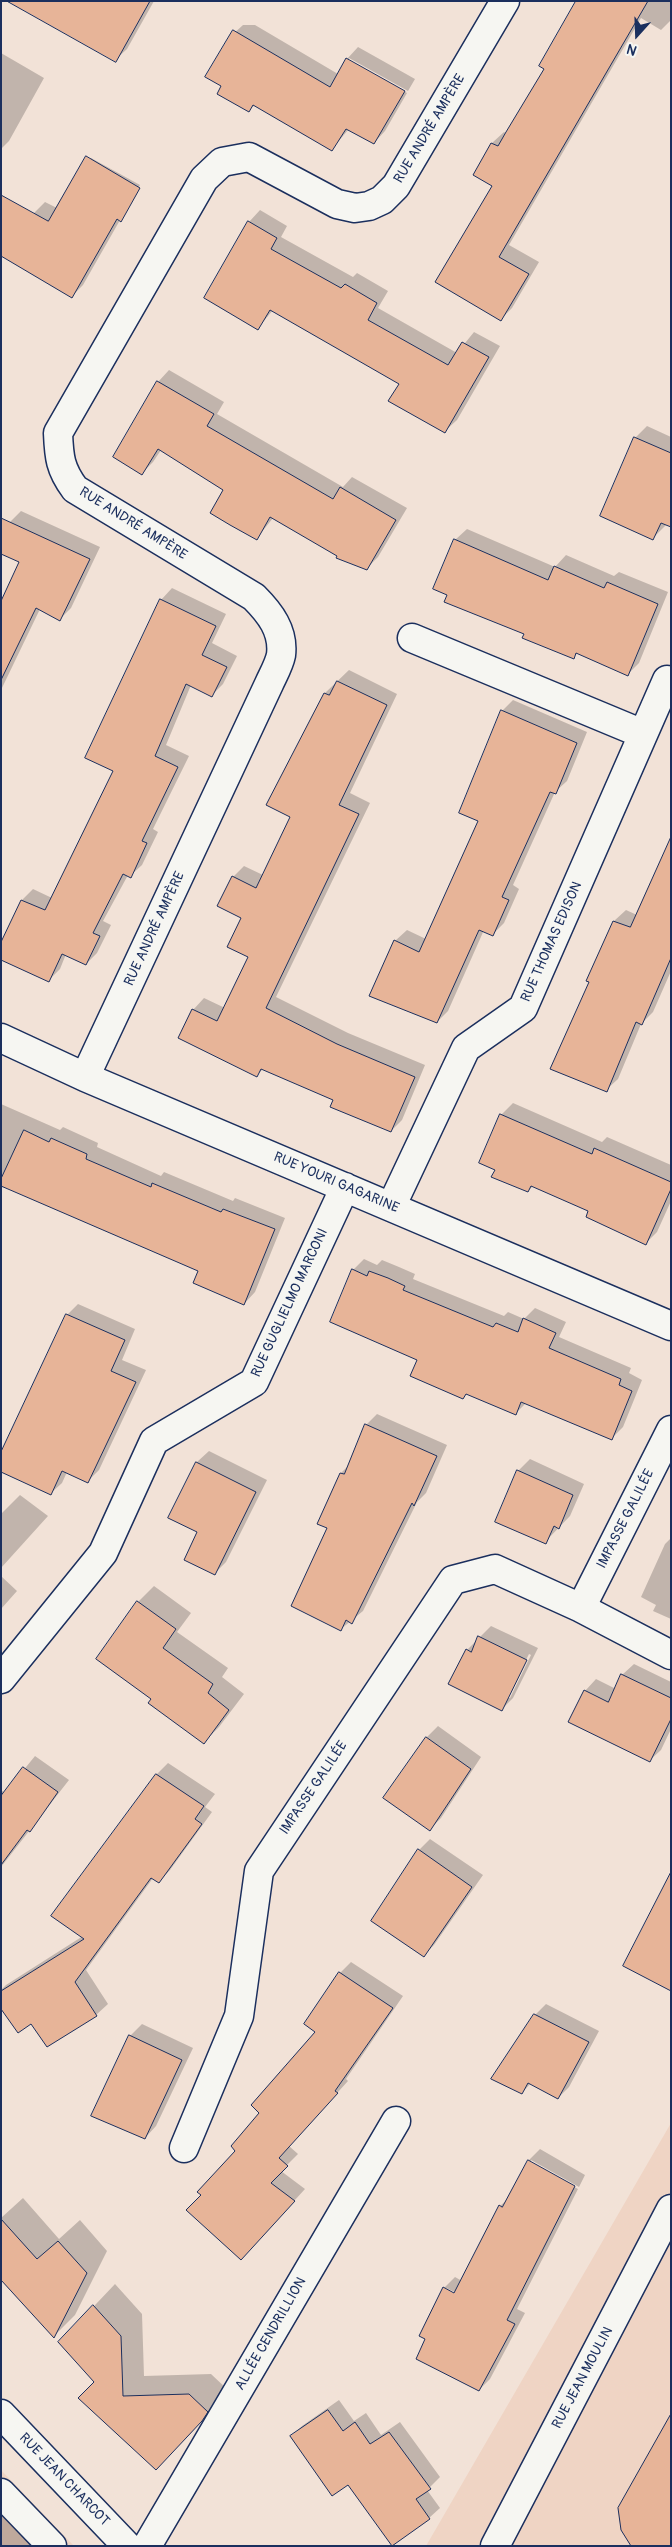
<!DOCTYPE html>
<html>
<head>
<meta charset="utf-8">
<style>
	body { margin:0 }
	#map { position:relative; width:672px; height:2547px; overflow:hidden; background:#f2e2d7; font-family:Pangolin,sans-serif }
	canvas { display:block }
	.frame { position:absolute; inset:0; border:2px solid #1b2f5e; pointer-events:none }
	.north { position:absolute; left:612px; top:10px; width:50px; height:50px; -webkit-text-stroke:4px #f6f6f2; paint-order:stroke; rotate:200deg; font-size:14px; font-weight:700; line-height:20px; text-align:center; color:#1b2f5e }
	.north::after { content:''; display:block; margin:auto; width:18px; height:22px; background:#1b2f5e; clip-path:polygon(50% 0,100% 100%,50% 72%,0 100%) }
</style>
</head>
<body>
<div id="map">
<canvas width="672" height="2547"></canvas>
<div class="frame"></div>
<div class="north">N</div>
</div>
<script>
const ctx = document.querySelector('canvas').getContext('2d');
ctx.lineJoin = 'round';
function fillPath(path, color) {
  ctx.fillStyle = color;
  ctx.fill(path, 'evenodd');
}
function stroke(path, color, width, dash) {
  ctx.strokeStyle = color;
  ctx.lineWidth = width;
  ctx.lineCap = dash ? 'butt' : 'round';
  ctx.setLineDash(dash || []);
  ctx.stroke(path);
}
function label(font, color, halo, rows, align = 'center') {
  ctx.font = font + ' Pangolin,sans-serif';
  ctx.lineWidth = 5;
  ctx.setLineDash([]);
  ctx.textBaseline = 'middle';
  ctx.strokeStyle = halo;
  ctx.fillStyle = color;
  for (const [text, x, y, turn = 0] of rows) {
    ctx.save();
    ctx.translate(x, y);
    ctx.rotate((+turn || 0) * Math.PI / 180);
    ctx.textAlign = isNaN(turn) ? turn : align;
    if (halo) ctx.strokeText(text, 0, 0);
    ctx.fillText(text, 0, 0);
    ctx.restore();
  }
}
fillPath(new Path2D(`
	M671 2123V2546H426Z
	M1 2470 74 2546H1Z`), '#efd4c4');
fillPath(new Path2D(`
	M47 1H154L127 49 115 60Z
	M579 1H671V20L661 30 641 18 509 245 539 262 512 308 501 319 494 186 475 175 492 143 504 132 507 134 546 69Z
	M243 25H255L338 74 347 59 358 47 415 79 408 91 349 58V61L407 93 385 131 374 143 349 129 331 150 255 105 249 110 223 85 231 36Z
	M1 53 44 78 9 141 1 149Z
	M91 158 140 185 83 285 72 296 8 259 34 213 45 202 57 208 80 169Z
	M260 210 287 226 281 237 353 277 357 273 388 291 378 308 457 353 474 332 500 346 457 420 445 431 400 383 273 310 258 328 249 222Z
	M169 370 224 402 217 414 343 487 352 477 407 508 378 557 366 569 273 518 257 538 225 489 161 450 153 462 142 473 158 382Z
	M647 426 671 437V520L653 538 635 438Z
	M21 511 100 547 71 608 60 619 40 609 1 690V604L21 562 10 522Z
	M467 529 555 567 566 555 614 576 619 572 668 592 639 663 628 674 578 653 573 657 526 633 455 540Z
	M172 588 226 614 212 643 237 656 223 684 212 695 191 685 166 745 189 756 153 829 158 832 142 865 130 876 128 875 103 921 111 925 97 953 86 964 66 954 60 969 48 981 1 945 22 900 33 889 52 898 114 770 161 600Z
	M349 670 397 694 350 793 370 803 276 997 348 1033 425 1065 402 1120 391 1131 334 1099 263 1069 256 1076 193 1010 204 998 225 1008 250 956 233 877 244 866 263 875 292 817 325 693Z
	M513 700 587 732 567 781 555 792 513 885 519 889 504 923 493 934 484 930 448 1011 437 1022 395 941 407 930 426 939 479 820 502 711Z
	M671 848V971L653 1012 641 1024 618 1079 606 1090 590 981 587 980 614 921 626 910 637 915Z
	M513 1103 602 1142 607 1137 671 1165V1201L657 1232 646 1243 590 1210 534 1185 528 1191 496 1169 480 1163 501 1115Z
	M1 1104 60 1130 63 1127 98 1143 97 1147 161 1176 164 1172 233 1201 235 1198 285 1218 255 1292 244 1304 199 1270 1 1185Z
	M364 1259 377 1265 382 1260 399 1267 415 1274 413 1279 504 1316 508 1312 524 1319 535 1308 566 1322 559 1337 631 1368 629 1373 642 1380 623 1427 612 1438 527 1402 515 1414 467 1394 463 1397 418 1359 353 1270Z
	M78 1304 135 1329 122 1360 146 1370 99 1470 88 1481 67 1472 62 1483 50 1494 67 1315Z
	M377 1414 447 1445 426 1493 417 1502 363 1611 341 1629 329 1528 341 1473 349 1465 366 1425Z
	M209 1451 267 1480 226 1562 215 1573 198 1532 170 1518 197 1462Z
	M530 1459 584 1484 570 1516 545 1542 497 1521 518 1471Z
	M20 1495 48 1516 1 1568V1514Z
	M671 1538V1619L653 1611 656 1605 641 1597 665 1544Z
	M1 1576 17 1591 1 1609Z
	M154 1586 191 1613 177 1632 228 1668 222 1677 244 1694 219 1727 204 1742 153 1699 97 1658 138 1602Z
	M491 1626 538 1648 513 1698 502 1709 467 1650ZM529 1654 531 1655 510 1698H507Z
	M634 1664 671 1682V1729L661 1750 649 1761 585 1691 596 1679 616 1689 622 1675Z
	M438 1726 481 1757 441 1818 430 1829 427 1737Z
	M35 1756 69 1780 1 1867V1790L5 1793Z
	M168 1763 215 1794 205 1807 212 1812 170 1870 159 1882 153 1878 86 1970 108 2004 96 2015 32 2022 1 2007V1990L6 1985 83 1936 53 1916 157 1774Z
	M430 1839 483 1875 434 1945 423 1956 419 1850Z
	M351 1962 403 1996 346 2079 348 2081 289 2146 298 2154 281 2171 305 2189 252 2247 202 2195 237 2151 317 2032 340 1973Z
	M546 2004 599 2031 569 2087 558 2098 531 2083 522 2093 535 2015Z
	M142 2024 193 2048 156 2126 145 2138 130 2036Z
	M540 2149 585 2175 579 2187 531 2160V2163L578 2189 517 2309 525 2313 490 2379 479 2390 427 2338 444 2288 455 2277 462 2281 500 2206 509 2198 529 2160ZM446 2288 461 2295 459 2297 446 2290Z
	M23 2198 59 2239 80 2220 107 2251 75 2315 54 2336 1 2278V2218Z
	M115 2284 142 2314 144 2376 211 2374 228 2390 223 2398 156 2469 96 2382 60 2342Z
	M339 2400 354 2421 366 2413 381 2435 400 2422 440 2477 427 2490 440 2508 429 2518 292 2436 302 2426Z
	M1 2501 55 2546H1Z`), '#0003');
const building = new Path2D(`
	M7 1H150L116 62Z
	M576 1H648L499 257 529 274 501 321 435 282 492 186 473 175 491 143 498 146 506 132 544 69 539 66Z
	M233 30 330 87 346 58 405 91 374 144 346 129 332 151 253 105 249 112 217 94 221 86 205 77Z
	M86 156 140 188 121 222 117 219 72 298 1 256V195L48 221Z
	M248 221 277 238 271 249 341 288 345 284 377 303 368 320 448 365 462 342 489 357 445 433 388 401 399 384 270 310 258 330 204 298Z
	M157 381 214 414 207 426 333 499 340 487 396 520 367 570 336 558 337 556 270 517 257 540 230 525 210 513 223 490 158 449 142 475 113 457Z
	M634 437 671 453V527L661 523 653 540 600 516Z
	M1 518 90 559 60 621 36 608 1 680V601L19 562 1 554Z
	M454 539 548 580 554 566 604 588 607 582 658 604 628 676 576 653 574 659 522 638 524 634 444 602 447 595 433 589Z
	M160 599 216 626 202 655 227 667 212 697 186 684 155 756 178 767 142 841 147 843 131 878 123 874 93 933 100 936 86 965 62 954 49 982 1 960V942L21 900 45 910 113 771 85 758Z
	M337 681 387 705 339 805 359 814 266 1008 337 1044 415 1077 391 1132 330 1107 333 1100 261 1069 257 1077 178 1038 192 1009 217 1021 248 957 227 947 241 918 217 906 232 876 256 888 290 817 266 805 324 693 329 695Z
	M501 710 577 743 556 794 550 792 502 897 509 900 493 936 479 930 437 1023 369 996 394 940 419 952 478 821 459 813Z
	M671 837V958L642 1025 636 1022 607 1092 550 1069 589 982 586 981 613 921 630 927Z
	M500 1114 592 1154 594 1148 671 1182V1189L646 1245 586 1217 588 1211 531 1186 528 1192 491 1177 495 1170 479 1163Z
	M24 1130 49 1142 51 1138 87 1154 86 1159 151 1187 152 1183 221 1212 223 1209 275 1229 244 1305 193 1283 198 1271 1 1186V1179Z
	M352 1269 367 1276 369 1271 388 1278 405 1286 403 1290 493 1327 496 1323 518 1332 523 1318 556 1333 549 1348 621 1379 619 1385 632 1391 612 1440 521 1402 516 1415 466 1394 463 1399 410 1376 417 1360 330 1322Z
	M66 1314 125 1340 111 1371 136 1382 88 1483 62 1471 51 1495 1 1472V1452Z
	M365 1424 437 1456 414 1506 412 1503 352 1624 346 1620 341 1631 291 1606 327 1528 317 1524 340 1473 344 1474Z
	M196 1462 256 1492 215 1575 184 1560 197 1532 168 1518Z
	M517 1470 573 1495 559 1529 554 1526 546 1544 495 1522Z
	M137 1601 176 1629 163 1648 213 1684 208 1693 229 1710 204 1744 148 1703 151 1699 96 1659Z
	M478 1636 527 1660 502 1711 448 1684 466 1649 471 1652Z
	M621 1674 671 1698V1719L650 1762 568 1722 584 1690 608 1702Z
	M426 1737 471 1769 430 1831 383 1798Z
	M23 1767 58 1792 30 1832 27 1830 1 1865V1796Z
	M156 1774 204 1806 195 1819 202 1824 159 1883 151 1878 75 1982 97 2016 47 2047 31 2024 18 2033 1 2009V1991L84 1939 51 1916Z
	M418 1849 472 1887 424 1957 371 1921Z
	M671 1872V1991L623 1966Z
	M339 1972 393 2008 335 2091 338 2093 279 2158 288 2166 271 2183 295 2201 241 2260 186 2210 201 2195 197 2192 235 2151 231 2146 259 2113 251 2105 315 2032 304 2024Z
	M534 2014 589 2042 558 2099 528 2083 522 2094 491 2079Z
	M129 2035 182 2060 145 2139 91 2116Z
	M528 2160 575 2186 507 2320 515 2324 479 2391 416 2359 425 2339 419 2336 443 2287 454 2293 499 2205 502 2207Z
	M1 2219 37 2259 58 2241 87 2273 54 2338 1 2280Z
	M93 2305 121 2336 123 2396 189 2394 208 2412 202 2421 156 2470 78 2398 94 2382 58 2342Z
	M328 2410 343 2431 355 2422 370 2444 389 2432 431 2489 416 2499 430 2519 392 2546 348 2485 332 2496 290 2436Z
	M671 2414V2546H631L621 2530 618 2508Z`);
fillPath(building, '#e7b498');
stroke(building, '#1b2f5e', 1);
const minor = new Path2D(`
	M412 638 643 734
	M1 1038 85 1077 671 1326
	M85 1077 269 684C273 675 279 665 281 655 284 631 270 613 254 597L75 489C60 469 59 457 58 433L204 179 222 162 249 157 337 204 355 208 369 206 382 200 396 186 505 1
	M391 1207 466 1048 523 1008 667 680
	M581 1608 671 1655
	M1 1679 103 1553 154 1441 254 1382 345 1187
	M184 2148 239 2016 259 1871 453 1580 495 1569 581 1608 671 1430
	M1 2414 127 2546
	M1 2493 52 2546
	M147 2546 396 2121
	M495 2546 671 2209`);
stroke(minor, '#1b2f5e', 31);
stroke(minor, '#f6f6f2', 28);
label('14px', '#1b2f5e', '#f6f6f2', [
	["RUE ANDRÉ AMPÈRE",430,129,-59],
	["RUE ANDRÉ AMPÈRE",133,524,32],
	["RUE ANDRÉ AMPÈRE",155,929,-65],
	["RUE THOMAS EDISON",552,942,-66],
	["RUE YOURI GAGARINE",336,1183,23],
	["RUE GUGLIELMO MARCONI",290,1303,-65],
	["IMPASSE GALILÉE",626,1519,-63],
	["IMPASSE GALILÉE",314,1788,-56],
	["ALLÉE CENDRILLION",271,2334,-60],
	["RUE JEAN MOULIN",583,2378,-62],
	["RUE JEAN CHARCOT",64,2480,46]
]);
</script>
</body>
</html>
